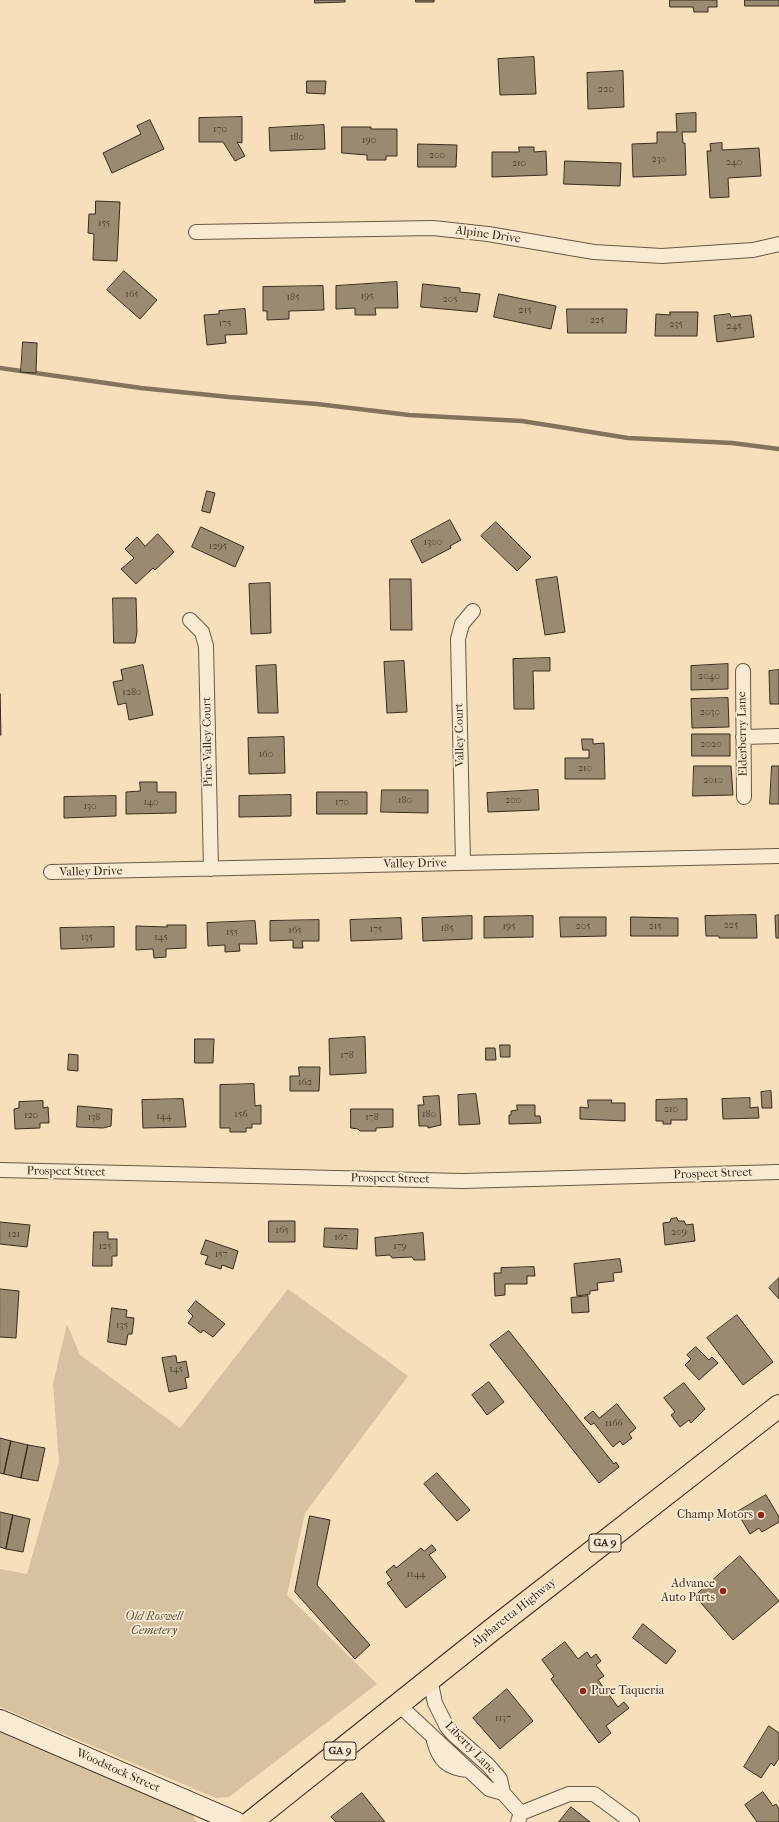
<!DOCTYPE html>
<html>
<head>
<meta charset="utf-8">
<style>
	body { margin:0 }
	canvas { display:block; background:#f6e0bb }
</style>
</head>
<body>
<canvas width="779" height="1822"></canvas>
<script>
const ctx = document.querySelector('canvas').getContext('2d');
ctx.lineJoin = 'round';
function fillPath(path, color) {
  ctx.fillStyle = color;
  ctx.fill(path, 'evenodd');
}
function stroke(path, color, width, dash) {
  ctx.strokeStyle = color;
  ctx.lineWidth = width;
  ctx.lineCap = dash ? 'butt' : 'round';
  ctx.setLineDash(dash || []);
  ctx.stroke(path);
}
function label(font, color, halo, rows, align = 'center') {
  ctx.font = font + ' "IM FELL French Canon",serif';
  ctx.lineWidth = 3.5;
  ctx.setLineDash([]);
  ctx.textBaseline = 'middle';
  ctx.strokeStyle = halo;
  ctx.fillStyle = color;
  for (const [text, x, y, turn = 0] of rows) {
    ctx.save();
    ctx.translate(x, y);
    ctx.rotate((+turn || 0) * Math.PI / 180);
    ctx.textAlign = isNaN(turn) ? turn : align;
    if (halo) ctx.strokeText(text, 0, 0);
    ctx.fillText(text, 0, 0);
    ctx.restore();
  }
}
fillPath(new Path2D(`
	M288 1289 408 1376 305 1513 287 1595 377 1684 229 1797 216 1798 0 1707V1569L27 1574 59 1462 53 1384 67 1324 80 1355 180 1428Z
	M0 1730 192 1813 196 1822H0Z`), '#d6c1a0');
stroke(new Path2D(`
	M0 368 141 388 229 397 317 404 409 415 522 421 628 438 732 443 779 449`), '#84725c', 4.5);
const building = new Path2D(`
	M315 0H345V2L315 3Z
	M416 0H434V2H416Z
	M670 0H717V7H708V12H694L693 7H670Z
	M745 0H779V6H745Z
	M534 57 536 94 500 95 498 59Z
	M623 71 624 107 588 109 587 73Z
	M307 81H326L325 94 307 93Z
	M696 113V132H682L683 143H685L686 175 633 177 632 144 657 143V132H677L676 114Z
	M242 117V143L237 142 245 156 235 161 223 142H199V118Z
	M150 120 164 149 112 173 103 153 141 134 137 126Z
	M324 125 325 149 270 151 269 128Z
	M342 127H371V129H397V156H386V160H367V155L342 153Z
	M722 143V150L759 148 761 176 728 178 729 197 710 198 707 151H711L710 144Z
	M418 144 457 145 456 167H418Z
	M519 147H534V152L546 151 547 175 492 177V152H519Z
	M565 161 621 163 620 186 564 184Z
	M96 201 120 202 117 261 93 260 94 234 88 233 89 214H95Z
	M124 271 157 300 140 319 107 290Z
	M397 282 398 308H375L376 315H355V308L336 309V286Z
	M423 284 460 288V292L480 294 477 312 421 307Z
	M323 286 324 310 289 311V319L267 320V311H263V287Z
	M499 294 556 306 551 329 494 317Z
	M245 309 247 334 225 335 226 343 207 345 204 315 219 314V311Z
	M567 309H627L626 333H568Z
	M670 312H698L697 336H655L656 314 670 315Z
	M730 314 731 317 751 315 754 337 717 342 714 316Z
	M23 342 37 343 36 373 21 372Z
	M207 491 215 493 210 513 202 511Z
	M450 520 461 540 450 546 451 548 422 563 411 541Z
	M496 522 531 557 517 571 481 536Z
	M201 527 244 547 235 567 192 547Z
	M158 534 174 552 155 570 153 568 136 584 121 569 134 558 125 549 137 537 145 546Z
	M557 577 565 632 545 635 536 580Z
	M390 579H411L412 630H391Z
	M270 583 271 633 251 634 249 584Z
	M113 598H136L137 632 135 643H114Z
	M550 658V671H533L534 709H514L513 659Z
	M404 661 407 712 387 713 384 662Z
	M728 664V689L691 690V666Z
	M143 665 153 715 129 720 126 703 118 705 113 682 123 680 121 670Z
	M276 665 278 713H258L256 666Z
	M779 670V704H770L769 671Z
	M0 694 1 735H0Z
	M728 698 729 727 692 728 691 699Z
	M692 734H730V756H692Z
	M284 737 285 773 249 774 248 738Z
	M582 739H593V744L604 743 605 779H565V758H589V750H583Z
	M694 766H731L733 795 693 796Z
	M772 766H779V804H770Z
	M140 782H157V792H176V813L126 814V792L140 791Z
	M382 790H428V813L381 812Z
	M538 790 539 810 488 812 487 793Z
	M317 792H367V814H317Z
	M291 795V816L239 817V796Z
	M116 796V816L64 818V797Z
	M756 915 757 938H719V936H706L705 916Z
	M779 915V938H776L775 916Z
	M472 916V939L423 941 422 918Z
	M533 916V937L484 938V917Z
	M560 917H606V936L561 937Z
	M631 917 678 918V936H631Z
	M401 918 402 939 351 941 350 920Z
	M319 920V941H302L303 948H293V940L270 941V921Z
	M255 921 257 944H239L240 951 225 952V945L208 946 207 923Z
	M167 925H186V948L166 949V957L154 958 153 949 136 950V926L167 927Z
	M114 927V947L61 949 60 928Z
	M365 1037 366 1073 330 1075 329 1039Z
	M195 1039H214L213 1063H195Z
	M500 1045H510V1057H501Z
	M486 1048H495L496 1060H486Z
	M69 1054 78 1055V1071L68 1070Z
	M299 1067H320L319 1091H290V1076H299Z
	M254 1084 255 1106 261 1105V1124H252V1128H246V1132H230V1128H220V1085Z
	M771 1091 772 1108H762L761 1092Z
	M476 1094 480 1124 459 1125 458 1095Z
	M439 1096 441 1125 428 1128V1126H419L418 1105H424L423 1097Z
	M750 1098V1108L758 1107 759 1118 723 1119 722 1099Z
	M183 1099 186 1127 143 1128 142 1100Z
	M687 1099V1120H671V1124H663V1121H656V1100Z
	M588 1100H612L611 1103H625V1121L580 1119V1107L588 1108Z
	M43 1101V1108L48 1107 49 1123H40V1128L15 1129 14 1109 19 1108V1102Z
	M517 1105H535V1116H540L541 1123 509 1124V1115H511V1111L517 1110Z
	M78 1106 112 1109 111 1126 103 1128 77 1127Z
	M351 1109H393V1127L376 1128V1131H360L358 1129 351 1128Z
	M677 1218 678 1221H684L686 1225 693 1224 695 1241 665 1245 663 1223 670 1222 671 1219Z
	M269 1221H295V1242H269Z
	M0 1222 30 1225 27 1247 0 1244Z
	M325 1228 358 1229 357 1249 324 1247Z
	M94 1232H108V1239H117V1256H112V1266H93Z
	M423 1233 425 1260H414L412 1257 392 1258 390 1255 376 1256 375 1238Z
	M206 1240 238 1251 233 1269 222 1265 221 1269 205 1264 208 1256 201 1254Z
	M620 1259 622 1272 613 1273 614 1281 597 1283 598 1290 590 1291V1294L577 1296 574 1264Z
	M534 1267 535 1276H527V1284H505V1295L495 1296 494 1273H501V1268Z
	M779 1278V1299L769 1288Z
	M0 1289 19 1291 16 1338 0 1337Z
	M588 1296 589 1312 572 1313 571 1298Z
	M196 1301 225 1324 213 1337 203 1330 201 1333 188 1323 193 1316 188 1311Z
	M112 1308 127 1310 126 1317 134 1318 132 1334H128L126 1345 108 1342Z
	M737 1315 773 1362 743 1385 707 1338Z
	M509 1331 614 1464 616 1462 619 1467 599 1483 490 1345Z
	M696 1347 709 1360 712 1357 718 1363 699 1380 685 1365 691 1359 687 1355Z
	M176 1356 177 1363 186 1361 189 1377 185 1378 187 1388 169 1392 162 1358Z
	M489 1382 504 1402 487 1415 472 1395Z
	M684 1383 705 1409 691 1423 689 1420 680 1427 671 1415 675 1412 664 1398Z
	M617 1404 636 1428 629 1434 632 1438 623 1445 620 1441 613 1447 594 1423 591 1425 584 1418 593 1411 599 1418Z
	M0 1438 11 1441 4 1474 0 1473Z
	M11 1441 28 1445 21 1478 4 1474Z
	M28 1445 45 1448 38 1481 21 1478Z
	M437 1473 470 1510 457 1521 424 1484Z
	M766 1495 779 1517V1522L762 1532 759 1528 750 1534 737 1512Z
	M0 1512 13 1515 6 1549 0 1547Z
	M13 1515 30 1519 23 1552 6 1549Z
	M310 1516 330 1520 317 1585 370 1645 355 1659 295 1592Z
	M432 1545 436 1550 429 1555 446 1577 406 1608 387 1583 392 1580 386 1572 394 1565 396 1568 421 1548 424 1551Z
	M740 1556 779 1601 733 1640 695 1596Z
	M643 1624 676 1651 666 1664 633 1638Z
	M565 1642 578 1659 587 1652 591 1658 596 1654 601 1661 596 1665 604 1676 598 1680 618 1707 624 1702 629 1708 606 1726 611 1733 599 1743 551 1679 554 1676 542 1660Z
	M507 1689 533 1721 500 1749 473 1718Z
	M769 1726 779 1733V1758L774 1766 771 1763 761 1778 744 1767Z
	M763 1792 773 1806 776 1804 779 1809V1822H757L745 1805Z
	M362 1793 385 1822H336L331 1817Z
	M571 1807 590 1822H559Z`);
fillPath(building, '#9b8970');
stroke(building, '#392b1e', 1);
const street = new Path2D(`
	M196 232 433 228 488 234 594 252 662 256 753 250 779 244
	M190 620 202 632 206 646 211 869
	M743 671 744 797
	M743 737 779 736
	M463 863 458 639 462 624 473 611
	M51 872 779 856
	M0 1170 463 1181 779 1172
	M430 1679 435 1703 447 1727 453 1734 488 1765 500 1779 503 1793 521 1813 518 1822
	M399 1705 489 1789 503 1793
	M434 1741C439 1760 447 1768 468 1770
	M521 1813 569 1794H594L632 1822`);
const secondary = new Path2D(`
	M0 1720 236 1822`);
const highway = new Path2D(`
	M251 1822 493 1629 779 1406`);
stroke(street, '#685845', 16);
stroke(secondary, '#392b1e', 22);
stroke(highway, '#392b1e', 24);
stroke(street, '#f9ebd3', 14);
stroke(secondary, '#f9ebd3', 20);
stroke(highway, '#f6e0bb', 22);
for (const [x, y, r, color] of [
	[761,1515,4,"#8f2418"],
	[723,1591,4,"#8f2418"],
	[583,1691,4,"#8f2418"]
]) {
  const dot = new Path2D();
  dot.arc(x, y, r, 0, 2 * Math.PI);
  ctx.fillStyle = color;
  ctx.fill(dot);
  stroke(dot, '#f9ebd3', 1.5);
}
label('10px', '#524232', null, [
	["220",606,90],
	["170",220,130],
	["180",297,138],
	["190",369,141],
	["200",437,156],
	["230",659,160],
	["240",734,163],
	["210",519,164],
	["155",104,224],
	["165",132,295],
	["195",367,297],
	["185",293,298],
	["205",450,300],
	["215",525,311],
	["225",597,321],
	["175",225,324],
	["235",676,325],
	["245",734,327],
	["1300",433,543],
	["1295",218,547],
	["2040",709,677],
	["1280",132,693],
	["2030",710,713],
	["2020",711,745],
	["160",266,755],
	["210",585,769],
	["2010",713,781],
	["180",405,801],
	["200",513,801],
	["140",151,803],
	["170",342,803],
	["130",90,807],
	["225",731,926],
	["195",509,927],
	["205",583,927],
	["215",655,927],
	["185",447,929],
	["175",376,930],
	["165",295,931],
	["155",232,933],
	["135",87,938],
	["145",161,938],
	["178",347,1056],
	["162",305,1083],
	["210",671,1110],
	["156",241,1115],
	["180",429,1115],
	["120",31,1116],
	["144",164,1117],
	["138",94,1118],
	["178",372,1118],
	["165",282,1231],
	["209",679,1233],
	["121",14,1235],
	["167",341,1238],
	["125",105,1247],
	["179",400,1247],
	["157",221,1255],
	["135",122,1326],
	["145",176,1370],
	["1166",614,1424],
	["1144",416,1575],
	["1137",503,1719]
]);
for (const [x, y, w] of [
	[605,1543,32],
	[340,1751,32]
]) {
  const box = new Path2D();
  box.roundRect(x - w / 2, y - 9, w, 18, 3);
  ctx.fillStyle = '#f9ebd3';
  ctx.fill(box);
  stroke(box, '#392b1e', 1);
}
label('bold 11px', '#392b1e', null, [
	["GA 9",605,1543],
	["GA 9",340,1751]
]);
label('12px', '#392b1e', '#f9ebd3', [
	["Alpine Drive",488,235,8],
	["Elderberry Lane",743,734,-91],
	["Valley Court",460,735,-91],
	["Pine Valley Court",208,742,-91],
	["Valley Drive",415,864,-1],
	["Valley Drive",91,872,-1],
	["Prospect Street",66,1172,1],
	["Prospect Street",713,1174,-2],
	["Prospect Street",390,1179,1],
	["Alpharetta Highway",514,1613,-38],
	["Liberty Lane",470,1748,46],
	["Woodstock Street",118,1771,24]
]);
label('12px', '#392b1e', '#f9ebd3', [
	["Champ Motors",753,1515],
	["Advance",715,1584],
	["Auto Parts",715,1598],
	["Pure Taqueria",591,1691,"left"]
], 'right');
label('italic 12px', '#60503e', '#f9ebd3', [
	["Old Roswell",154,1617],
	["Cemetery",154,1631]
]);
</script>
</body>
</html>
